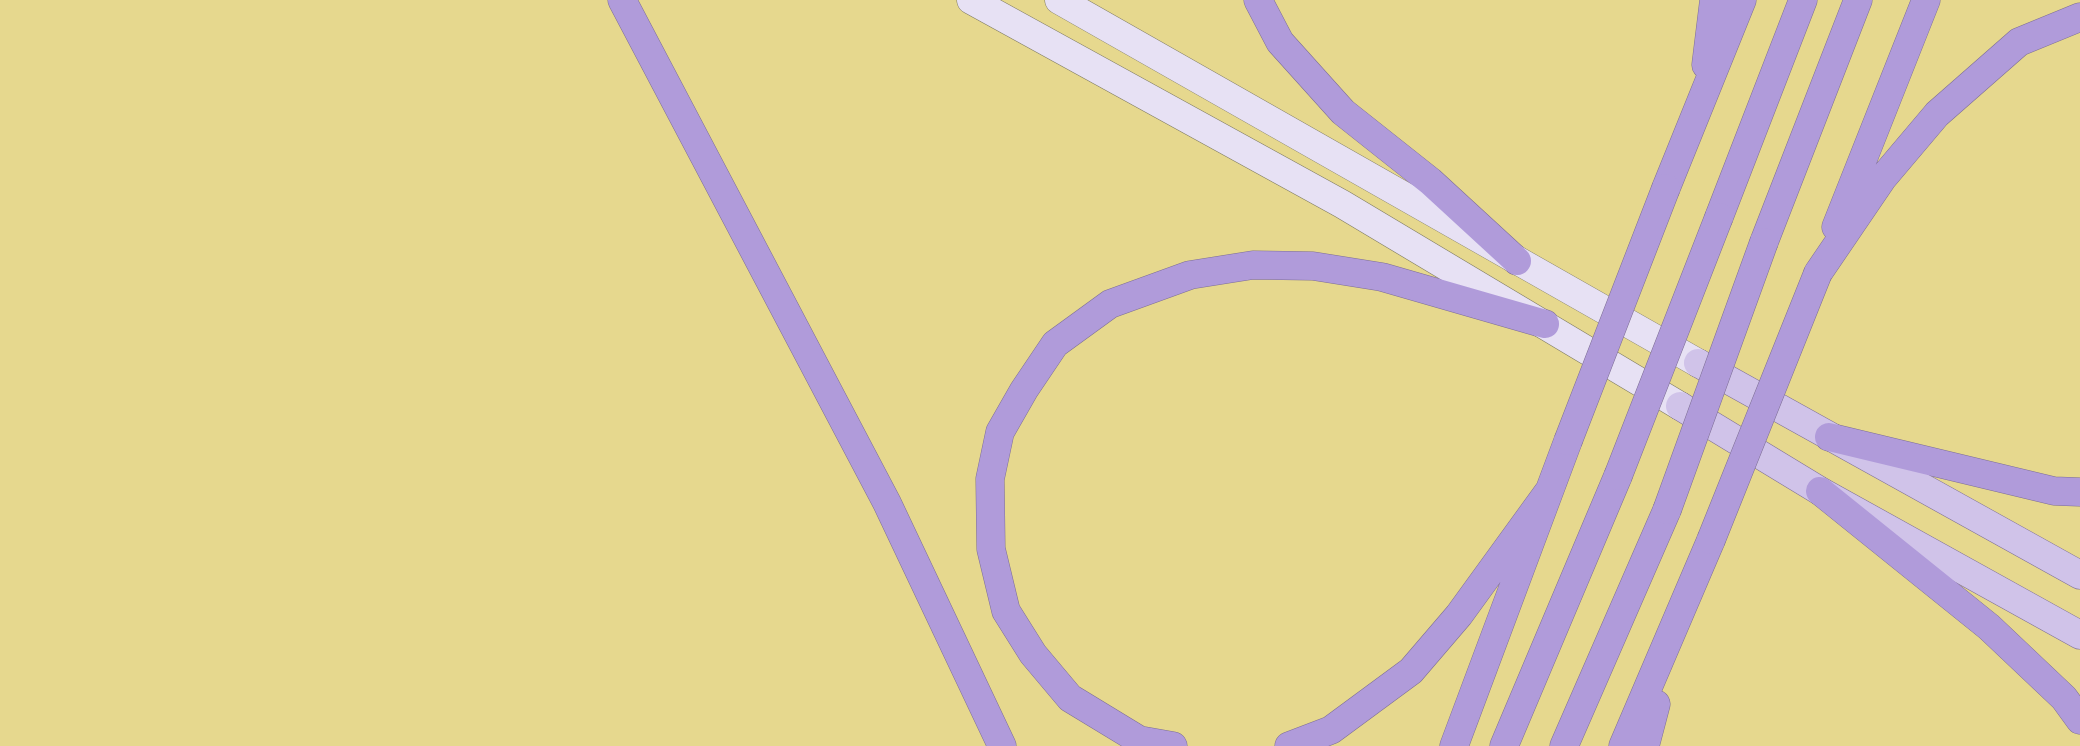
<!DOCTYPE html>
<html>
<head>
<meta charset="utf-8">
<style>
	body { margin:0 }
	canvas { display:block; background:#f9f4d9 }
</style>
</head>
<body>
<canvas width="2080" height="746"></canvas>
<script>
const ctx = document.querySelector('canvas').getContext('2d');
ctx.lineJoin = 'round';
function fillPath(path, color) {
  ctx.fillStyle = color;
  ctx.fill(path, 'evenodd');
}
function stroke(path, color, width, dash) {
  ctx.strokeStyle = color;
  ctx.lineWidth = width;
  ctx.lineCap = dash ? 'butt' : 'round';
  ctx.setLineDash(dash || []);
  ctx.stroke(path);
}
fillPath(new Path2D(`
	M0 0H2080V746H0Z`), '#e6d88e');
const secondary = new Path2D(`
	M971 0 1342 204 1680 406
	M1059 0 1698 363`);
const primary = new Path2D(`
	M1698 363 2080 575
	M1680 406 1820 491 2080 635`);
const motorway = new Path2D(`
	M622 0 887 503 1002 746
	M1258 0 1280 42 1343 112 1430 181 1517 261
	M1706 65 1714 0
	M1666 188 1742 0
	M1719 217 1803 0
	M1836 227 1926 0
	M1764 242 1858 0
	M1818 273 1882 179 1937 114 2019 42 2080 17
	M1829 437 2054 491 2080 492
	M1820 491 1989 627 2064 698 2080 720
	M1173 746 1139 740 1070 698 1033 654 1006 611 991 549 990 479 1000 432 1024 390 1055 344 1110 304 1190 275 1253 265 1313 266 1382 277 1545 324
	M1289 746 1331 730 1411 671 1459 615 1549 491
	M1454 746 1568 441
	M1504 746 1618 476
	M1564 746 1667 510
	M1623 746 1711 540
	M1645 746 1656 704`);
stroke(secondary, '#7e7a62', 29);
stroke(primary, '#7e6f95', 29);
stroke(motorway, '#7e6f95', 29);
stroke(secondary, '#e7e1f4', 28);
stroke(primary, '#d0c3e9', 28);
stroke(motorway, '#b09bda', 28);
const motorwayBridge = new Path2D(`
	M1568 441 1666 188
	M1618 476 1719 217
	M1667 510 1764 242
	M1711 540 1818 273`);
stroke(motorwayBridge, '#7e6f95', 29, []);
stroke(motorwayBridge, '#b09bda', 28);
</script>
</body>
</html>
